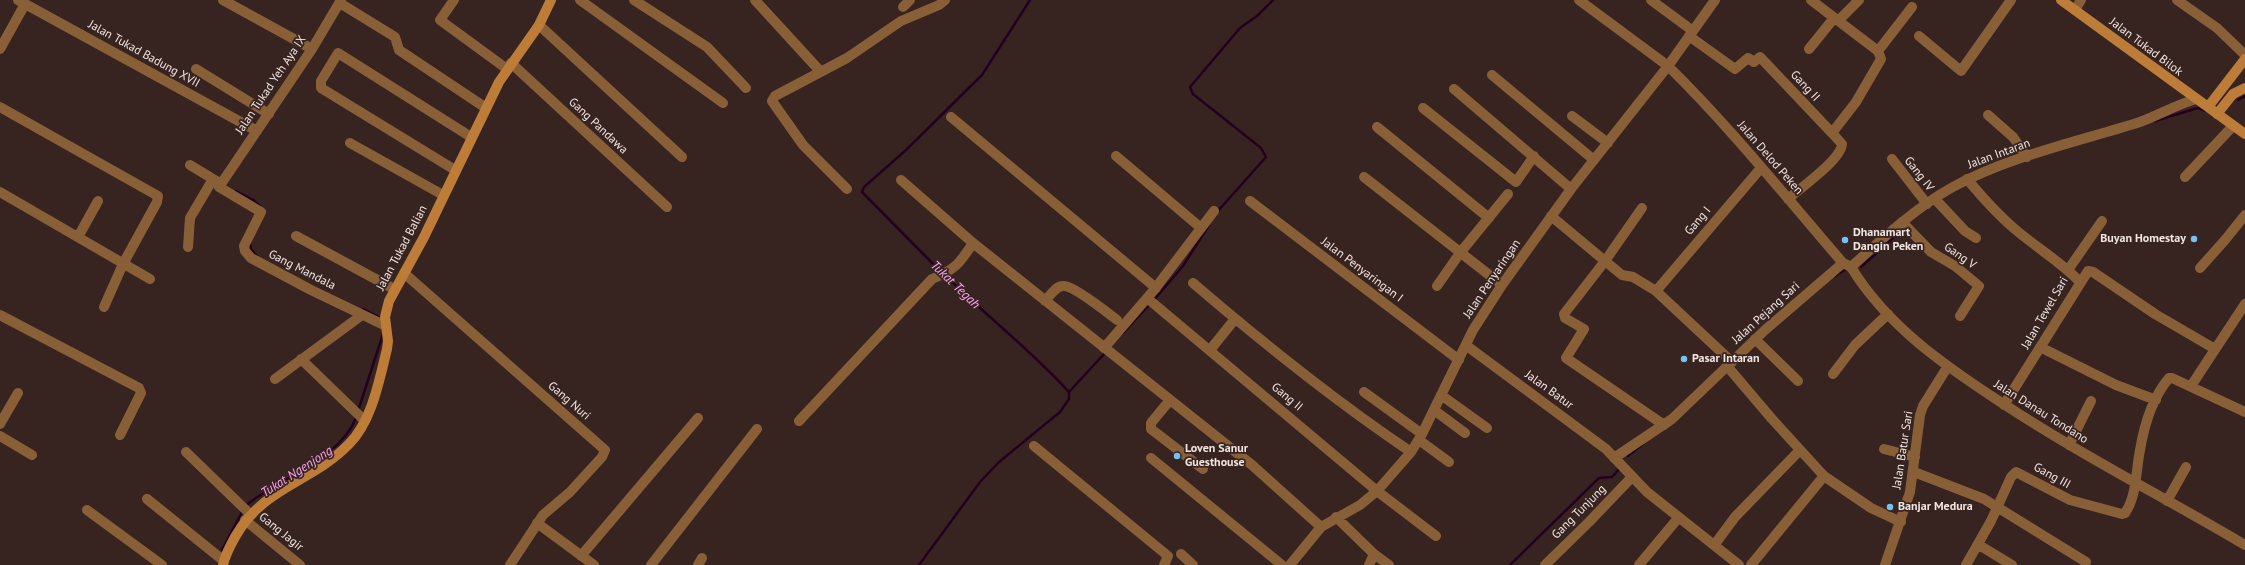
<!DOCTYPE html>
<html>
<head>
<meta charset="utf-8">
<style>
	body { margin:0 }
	canvas { display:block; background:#372420 }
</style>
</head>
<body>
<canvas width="2245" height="565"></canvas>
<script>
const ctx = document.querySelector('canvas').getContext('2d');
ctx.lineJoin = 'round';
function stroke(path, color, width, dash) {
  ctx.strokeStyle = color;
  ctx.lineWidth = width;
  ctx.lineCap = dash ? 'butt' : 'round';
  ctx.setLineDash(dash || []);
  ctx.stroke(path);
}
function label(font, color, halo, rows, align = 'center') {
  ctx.font = font + ' "PT Sans",sans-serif';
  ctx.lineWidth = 3.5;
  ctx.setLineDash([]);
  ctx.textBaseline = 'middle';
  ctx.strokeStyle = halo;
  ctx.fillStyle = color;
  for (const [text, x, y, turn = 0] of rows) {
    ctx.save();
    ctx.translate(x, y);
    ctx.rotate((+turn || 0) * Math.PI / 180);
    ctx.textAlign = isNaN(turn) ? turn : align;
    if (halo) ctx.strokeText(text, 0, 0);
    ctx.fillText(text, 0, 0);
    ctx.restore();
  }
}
stroke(new Path2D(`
	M2238 100 2245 96
	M2155 121 2198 108 2206 111
	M236 191 253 200 260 206
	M1217 212 1266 157 1261 148 1193 94 1190 87 1240 28 1257 16 1273 0
	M250 243 251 249 257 256
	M1885 245 1904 228
	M1861 267 1879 251
	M941 272 862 192 864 187 906 150 982 75 1030 0
	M1835 276 1848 268
	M1153 301 1183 266 1209 225
	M363 309 381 318
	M1123 333 1149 305
	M1069 392 1104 354
	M359 408 383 334
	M1628 456 1644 443
	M248 504C281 477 340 459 356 418
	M222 550 242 512
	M919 565 980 482 999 462 1060 412 1069 399V392C1031 350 985 315 945 275
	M1510 565 1599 478 1612 477 1620 468`), '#230020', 2.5);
stroke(new Path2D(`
	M18 0 257 131
	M223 0 312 49
	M341 0 312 49 219 187 261 212 244 246 245 251 251 258 311 290 386 326
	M454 0 440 20 507 69
	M580 0 723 103
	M634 0 707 47 746 88
	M755 0 820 71
	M1579 0 1668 66C1731 128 1786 197 1843 263L1851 267
	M1651 0 1693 31
	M2177 0 2217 28 2245 55
	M343 5 395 37 399 50 486 108
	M903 7 910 0
	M2075 10 2081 0
	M1838 21 1859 0
	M539 25 682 157
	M1689 36 1735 69 1748 58 1754 62 1760 57 1832 133
	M1919 36 1961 71 2011 0
	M0 49 25 4
	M1809 49 1834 18
	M1878 51 1912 7
	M511 63 667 207
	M196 69 269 114
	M1492 75 1594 160
	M1454 89 1571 189
	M0 107 158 196 157 202 123 264 104 307
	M1423 108 1516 182 1534 156
	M1988 115 2013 137 2027 157
	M1572 116 1608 143
	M951 117 1156 288
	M1377 127 1489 218
	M350 143 443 195
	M1116 156 1201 228
	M1892 159 1927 204
	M190 165 218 182
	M455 170 321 88V81L338 53 471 137
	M1364 177 1502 285
	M2185 177 2233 126
	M1967 179C1982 197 1998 215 2016 230 2037 248 2061 262 2080 282
	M901 180 973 243 1252 465 1321 527
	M847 189 803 145 772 101 775 96 847 58 901 21 939 5 945 0
	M0 192 150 279
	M1788 199C1800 188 1841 160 1842 144L1832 133 1856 102 1881 59 1878 51 1811 0
	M1935 199 1965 231 1976 238
	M1250 201 1459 360
	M1642 208 1605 261 1622 275 1633 277 1656 291 1732 362
	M1551 216 1605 261 1564 314 1565 318 1584 329 1566 358 1664 425
	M1902 222 1931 252 1955 266 1979 286 1960 316
	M296 236 394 289
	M78 237 98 201
	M188 247 190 218 213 179
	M1851 267C1887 326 1945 366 2002 403 2081 455 2164 497 2245 545
	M1851 267C1882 239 1914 209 1951 188 2007 157 2076 142 2137 123 2158 116 2175 105 2196 99
	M2200 268 2225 240 2245 215
	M2068 270 2102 221
	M404 273 605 450 602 457 570 492 543 515 510 565
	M1193 283C1263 343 1335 401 1411 452
	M1437 286 1460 253 1508 194
	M1656 291 1761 168
	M1147 298 1377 491 1436 536
	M1045 301C1050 296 1056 285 1064 286 1074 286 1108 313 1117 320
	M0 315 139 388 141 393 120 435
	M1755 339 1798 381
	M1467 346 1606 449 1647 492 1739 565
	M2040 347 2116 385 2156 400
	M1104 348 1154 290 1214 211
	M1210 350 1235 319
	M301 359 365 421
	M1727 366 1772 419 1824 476 1871 508 1901 522
	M1833 374 1855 345 1888 314
	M275 379 362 315
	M2191 386 2245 304
	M1364 392 1422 434
	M1441 395 1487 428
	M1170 400 1151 423V429L1203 469
	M2004 405 2088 271 2093 272 2155 314 2215 349
	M1434 410 1465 433
	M799 421 932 279C956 269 959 264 973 243
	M0 424 18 393
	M0 436 32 455
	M1419 440 1449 462
	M2069 445 2091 401
	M1034 446 1168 556 1164 565
	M1884 449 1915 457
	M186 452 250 514
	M1151 458 1282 565
	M1614 458 1672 419 1765 330 1843 263
	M1914 472 1984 499 2086 562
	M147 499 224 561
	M2167 501 2186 467
	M87 510 162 565
	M1336 517 1374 554 1389 565
	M245 520 300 565
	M537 523 594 565
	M1715 544 1735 517 1800 450
	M1979 545 2012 565
	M1181 554 1193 565
	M581 556 698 418
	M651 565 757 429
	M698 565 702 558
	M1290 565 1321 527 1360 505 1377 491 1411 452 1422 434 1473 330 1502 285 1571 189 1668 66 1715 0
	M1369 565 1374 554
	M1545 565 1589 522 1632 477
	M1639 565 1679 517
	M1751 565 1824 476
	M1885 565 1910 492 1920 415 1923 406 1948 366
	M1966 565 1991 521 2011 477 2016 472 2070 500 2122 514 2125 513C2137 496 2136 469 2140 450 2144 426 2153 397 2169 378H2172L2245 412`), '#895f38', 10);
stroke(new Path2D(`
	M2061 0 2245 134
	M2208 107 2245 59
	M2217 114 2233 94 2245 88
	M223 565C225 555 230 546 235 537 264 486 311 483 349 444 372 421 379 381 387 349L388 341 385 317 389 301 424 237 499 82 539 25 551 0`), '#be7c39', 10);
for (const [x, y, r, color] of [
	[2194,239,4,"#73c1f5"],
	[1845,240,4,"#73c1f5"],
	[1684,359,4,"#73c1f5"],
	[1177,456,4,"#73c1f5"],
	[1890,507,4,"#73c1f5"]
]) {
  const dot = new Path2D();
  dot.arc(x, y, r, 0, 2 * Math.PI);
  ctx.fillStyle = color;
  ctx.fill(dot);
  stroke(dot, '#372420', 1.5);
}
label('12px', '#f2e5e2', '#372420', [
	["Jalan Tukad Bilok",2146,47,37],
	["Jalan Tukad Badung XVII",144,54,29],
	["Jalan Tukad Yeh Aya IX",271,85,-56],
	["Gang II",1805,86,47],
	["Gang Pandawa",598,126,43],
	["Jalan Intaran",1999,154,-20],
	["Jalan Delod Peken",1770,158,49],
	["Gang IV",1919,174,52],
	["Gang I",1698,221,-50],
	["Jalan Tukad Balian",402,248,-62],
	["Gang V",1960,256,35],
	["Gang Mandala",302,270,27],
	["Jalan Penyaringan I",1362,270,37],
	["Jalan Penyaringan",1492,279,-56],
	["Jalan Pejang Sari",1766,313,-42],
	["Jalan Tewel Sari",2045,313,-60],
	["Jalan Batur",1549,390,36],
	["Gang II",1287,397,40],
	["Gang Nuri",569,401,41],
	["Jalan Danau Tondano",2041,412,32],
	["Jalan Batur Sari",1903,450,-81],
	["Gang III",2052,476,29],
	["Gang Tunjung",1579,512,-45],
	["Gang Jagir",281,532,39]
]);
label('bold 12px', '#f2e5e2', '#372420', [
	["Dhanamart",1853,233],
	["Dangin Peken",1853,247],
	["Buyan Homestay",2186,239,"right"],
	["Pasar Intaran",1692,359],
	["Loven Sanur",1185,449],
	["Guesthouse",1185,463],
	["Banjar Medura",1898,507]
], 'left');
label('italic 13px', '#fba3f0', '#372420', [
	["Tukat Tegah",955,285,44],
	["Tukat Ngenjong",297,472,-33]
]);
</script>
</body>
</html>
